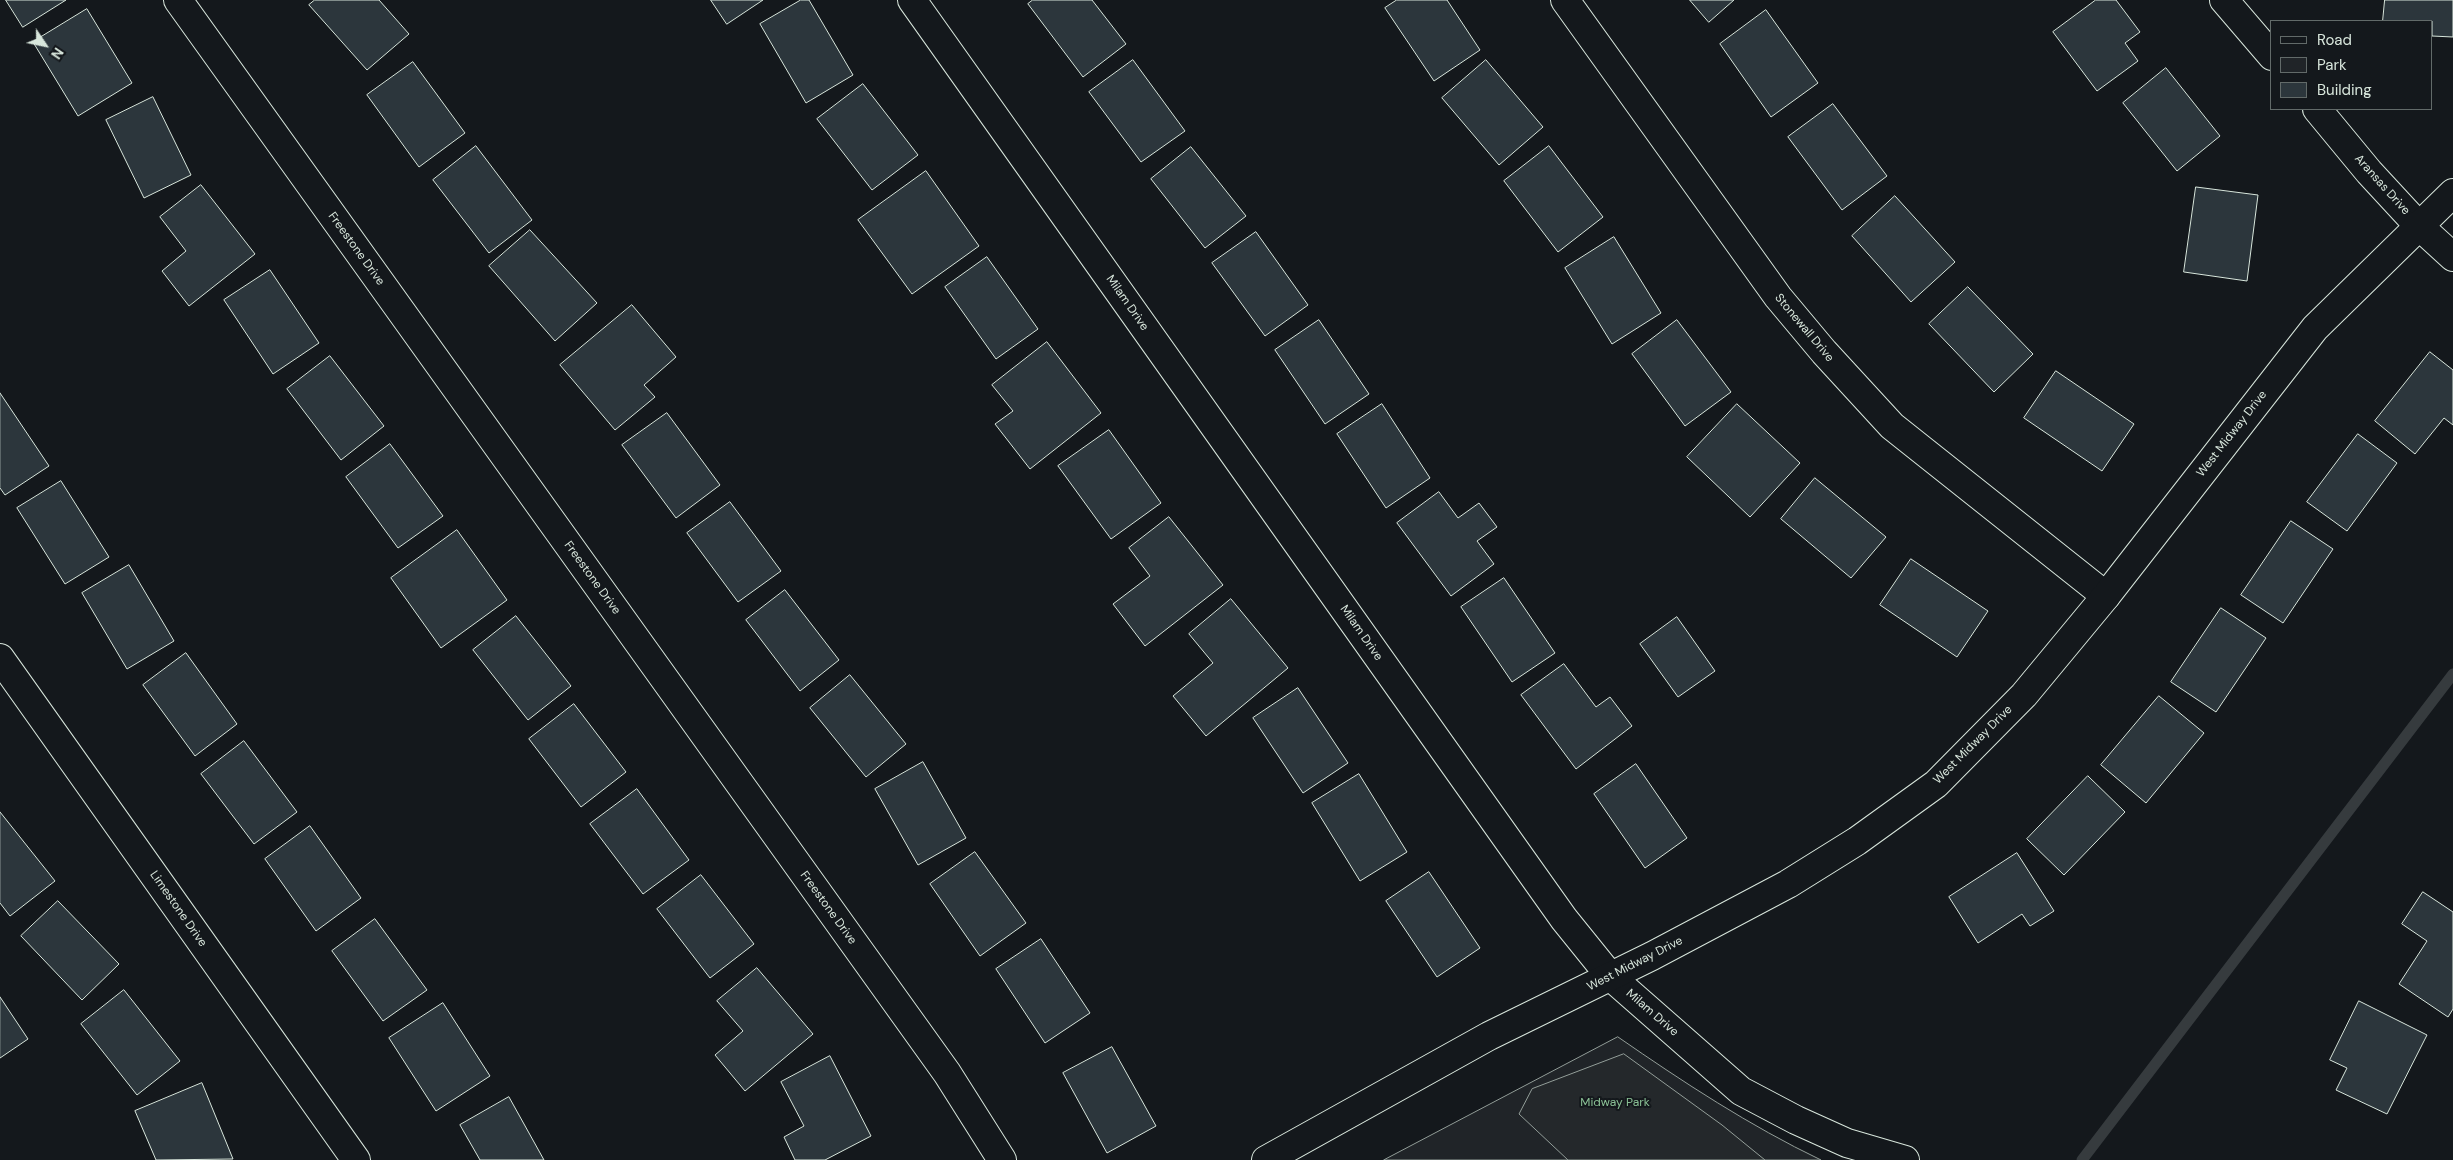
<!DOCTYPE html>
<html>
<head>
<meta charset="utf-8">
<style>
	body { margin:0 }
	#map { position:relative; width:2453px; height:1160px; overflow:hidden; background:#14181c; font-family:"DM Sans",sans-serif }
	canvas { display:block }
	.legend { position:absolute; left:2270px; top:20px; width:162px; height:90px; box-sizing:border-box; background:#14181c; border:1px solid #626a69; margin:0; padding:6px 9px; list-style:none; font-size:15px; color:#d8e6dc }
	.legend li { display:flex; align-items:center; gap:10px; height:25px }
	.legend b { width:25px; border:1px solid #626a69 }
	.north { position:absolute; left:20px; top:20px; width:50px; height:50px; -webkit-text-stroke:4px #14181c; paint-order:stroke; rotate:124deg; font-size:14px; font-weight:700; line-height:20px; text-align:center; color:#d8e6dc }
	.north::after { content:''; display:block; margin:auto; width:18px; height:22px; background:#d8e6dc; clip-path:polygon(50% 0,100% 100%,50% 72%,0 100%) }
</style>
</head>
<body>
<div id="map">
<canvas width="2453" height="1160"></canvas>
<ul class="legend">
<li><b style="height:6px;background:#14181c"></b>Road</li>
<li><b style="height:14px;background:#202428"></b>Park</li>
<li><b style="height:14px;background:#2c363c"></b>Building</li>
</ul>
<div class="north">N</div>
</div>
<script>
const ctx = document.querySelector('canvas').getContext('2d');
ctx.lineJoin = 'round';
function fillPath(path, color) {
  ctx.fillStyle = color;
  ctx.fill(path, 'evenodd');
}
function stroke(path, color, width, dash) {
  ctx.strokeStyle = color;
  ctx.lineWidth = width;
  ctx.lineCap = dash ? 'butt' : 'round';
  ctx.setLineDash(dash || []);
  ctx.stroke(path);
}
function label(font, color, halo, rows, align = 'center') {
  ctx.font = font + ' "DM Sans",sans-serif';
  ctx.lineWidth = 4;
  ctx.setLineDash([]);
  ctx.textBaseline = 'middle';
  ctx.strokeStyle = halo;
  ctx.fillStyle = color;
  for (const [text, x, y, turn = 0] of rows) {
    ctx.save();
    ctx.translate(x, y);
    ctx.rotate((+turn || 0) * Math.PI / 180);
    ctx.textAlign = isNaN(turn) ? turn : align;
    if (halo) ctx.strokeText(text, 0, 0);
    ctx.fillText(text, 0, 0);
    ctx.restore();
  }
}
const green = new Path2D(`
	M1618 1037C1683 1082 1750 1126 1821 1160H1384Z`);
fillPath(green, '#202428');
stroke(green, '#939e99', 1);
const parking = new Path2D(`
	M1624 1054 1722 1125 1765 1160H1568L1519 1114 1532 1089Z`);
fillPath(parking, '#24282b');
stroke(parking, '#939e99', 1);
stroke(new Path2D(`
	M2082 1160 2453 674`), '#363b3e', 11);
const building = new Path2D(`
	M6 0H66L23 27Z
	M315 0H379L409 34 367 70 309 5Z
	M711 0H763L727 24Z
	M801 0H809L853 75 806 103 760 24Z
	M1033 0H1092L1126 44 1083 77 1028 4Z
	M1397 0H1447L1480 50 1434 81 1385 8Z
	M1690 0H1734L1709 22Z
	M2096 0H2116L2140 32 2125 43 2138 61 2097 91 2053 32Z
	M2385 0H2453V37L2432 36V21H2383Z
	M87 9 132 83 78 116 33 42Z
	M1766 10 1818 83 1771 117 1720 44Z
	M1133 60 1185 131 1141 162 1089 92Z
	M1486 60 1543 127 1499 165 1442 98Z
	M413 62 465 133 419 167 367 95Z
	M2166 68 2220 136 2177 171 2123 103Z
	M863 84 918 155 872 190 817 119Z
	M153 97 191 175 144 198 106 120Z
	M1833 104 1887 176 1842 210 1788 137Z
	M476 146 532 220 489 253 433 180Z
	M1549 146 1603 217 1558 252 1504 181Z
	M1191 147 1246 216 1205 248 1151 179Z
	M926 171 979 246 912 294 858 220Z
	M201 185 255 254 189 306 162 271 186 251 160 217Z
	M2196 187 2258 195 2247 281 2184 272Z
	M1895 196 1955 262 1911 302 1852 236Z
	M530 230 597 303 555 341 489 266Z
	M1256 232 1308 305 1265 336 1212 263Z
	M1614 237 1661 313 1612 344 1565 268Z
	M987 257 1038 329 996 359 945 287Z
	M270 270 319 343 273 374 224 300Z
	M1968 287 2033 354 1994 392 1929 324Z
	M632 305 676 357 644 385 655 397 615 430 560 365Z
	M1319 320 1369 394 1325 424 1275 350Z
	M1677 320 1731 392 1685 426 1632 354Z
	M1047 342 1101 413 1030 469 995 424 1013 411 992 385Z
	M2430 352 2453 370V425L2444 418 2415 454 2375 421Z
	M330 356 384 426 341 460 287 389Z
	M2056 371 2134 424 2102 471 2024 418Z
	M0 393 49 466 5 495 0 488Z
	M1382 404 1430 478 1386 508 1337 434Z
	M1737 404 1800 463 1750 517 1687 457Z
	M667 413 720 485 676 518 622 445Z
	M1109 430 1161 503 1111 539 1058 466Z
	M2358 434 2397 463 2347 531 2307 502Z
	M390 444 443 516 398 548 346 477Z
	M1815 478 1886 537 1851 578 1781 519Z
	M61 481 109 557 65 584 17 508Z
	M1439 492 1458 518 1479 503 1497 527 1477 541 1494 564 1451 596 1397 523Z
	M730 502 781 571 738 602 687 533Z
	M1169 517 1223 585 1145 646 1113 604 1150 576 1129 548Z
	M2291 521 2333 549 2283 623 2241 595Z
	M457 530 507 600 441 648 391 578Z
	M1911 559 1988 611 1957 657 1880 605Z
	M129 565 174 641 127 669 82 593Z
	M1504 578 1555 653 1512 682 1461 607Z
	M785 590 839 660 800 691 746 620Z
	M1231 599 1288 668 1206 736 1173 696 1213 663 1189 634Z
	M2221 608 2266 638 2216 712 2171 682Z
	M516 616 571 686 528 720 473 650Z
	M1677 617 1715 671 1678 697 1640 644Z
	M186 653 237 724 195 756 143 685Z
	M1564 664 1596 707 1610 697 1632 726 1576 769 1521 695Z
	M850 675 906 744 866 777 810 708Z
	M1298 688 1348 763 1303 793 1253 718Z
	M2159 696 2204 733 2146 803 2101 765Z
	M574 704 626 772 581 807 529 739Z
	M244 741 297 812 254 844 201 774Z
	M923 762 966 838 918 865 875 789Z
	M1636 764 1687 838 1645 868 1594 794Z
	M1359 774 1407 852 1360 881 1312 803Z
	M2088 776 2125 812 2064 875 2027 839Z
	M637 789 689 860 643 894 590 824Z
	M0 812 55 881 10 916 0 903Z
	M310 826 361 898 316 931 265 859Z
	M975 852 1026 923 980 956 930 884Z
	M2017 853 2054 911 2030 926 2022 914 1978 943 1949 897Z
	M1429 872 1480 948 1437 977 1386 901Z
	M701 875 754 944 710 978 657 909Z
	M2423 892 2453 912V1009L2448 1017 2399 984 2427 941 2402 924Z
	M58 901 119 964 82 1000 21 936Z
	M375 919 427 990 383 1021 332 951Z
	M1041 939 1090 1013 1045 1043 996 969Z
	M757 968 813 1034 745 1091 715 1055 743 1031 717 1001Z
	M124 990 180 1061 137 1095 81 1024Z
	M0 997 28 1039 0 1058Z
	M2359 1001 2427 1035 2387 1114 2336 1090 2347 1068 2330 1060Z
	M443 1003 490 1076 436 1111 389 1038Z
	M1112 1047 1156 1126 1107 1153 1063 1073Z
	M830 1056 871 1136 825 1160H795L784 1137 804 1126 781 1082Z
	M202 1083 233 1159 156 1160 135 1111Z
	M509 1097 544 1160H480L460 1125Z`);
fillPath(building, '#2c363c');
stroke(building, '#d8e6dc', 1);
const minor = new Path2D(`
	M178 0 947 1073 1002 1160
	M912 0 1564 919 1610 976 1741 1091 1796 1120 1847 1143 1905 1160
	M1565 0 1778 297 1824 352 1892 426 2106 596
	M2224 0 2272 56
	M2317 109 2369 172 2418 225
	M0 658 356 1160`);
const tertiary = new Path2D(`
	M2418 225 2453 257
	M1266 1160 1489 1036 1652 956 1788 884 1857 841 1936 784 2024 695 2106 596 2315 328 2453 193`);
stroke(minor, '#d8e6dc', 30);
stroke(tertiary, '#d8e6dc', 30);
stroke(minor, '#14181c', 28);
stroke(tertiary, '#14181c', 28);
label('12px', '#d8e6dc', '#14181c', [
	["Aransas Drive",2382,185,48],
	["Freestone Drive",356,249,54],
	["Milam Drive",1127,303,55],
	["Stonewall Drive",1804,328,50],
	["West Midway Drive",2232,434,-52],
	["Freestone Drive",592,578,54],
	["Milam Drive",1361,633,55],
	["West Midway Drive",1973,745,-45],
	["Freestone Drive",828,908,54],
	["Limestone Drive",178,909,55],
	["West Midway Drive",1635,964,-27],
	["Milam Drive",1652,1013,41]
]);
label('12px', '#8ac095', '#14181c', [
	["Midway Park",1615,1103]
]);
</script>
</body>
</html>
